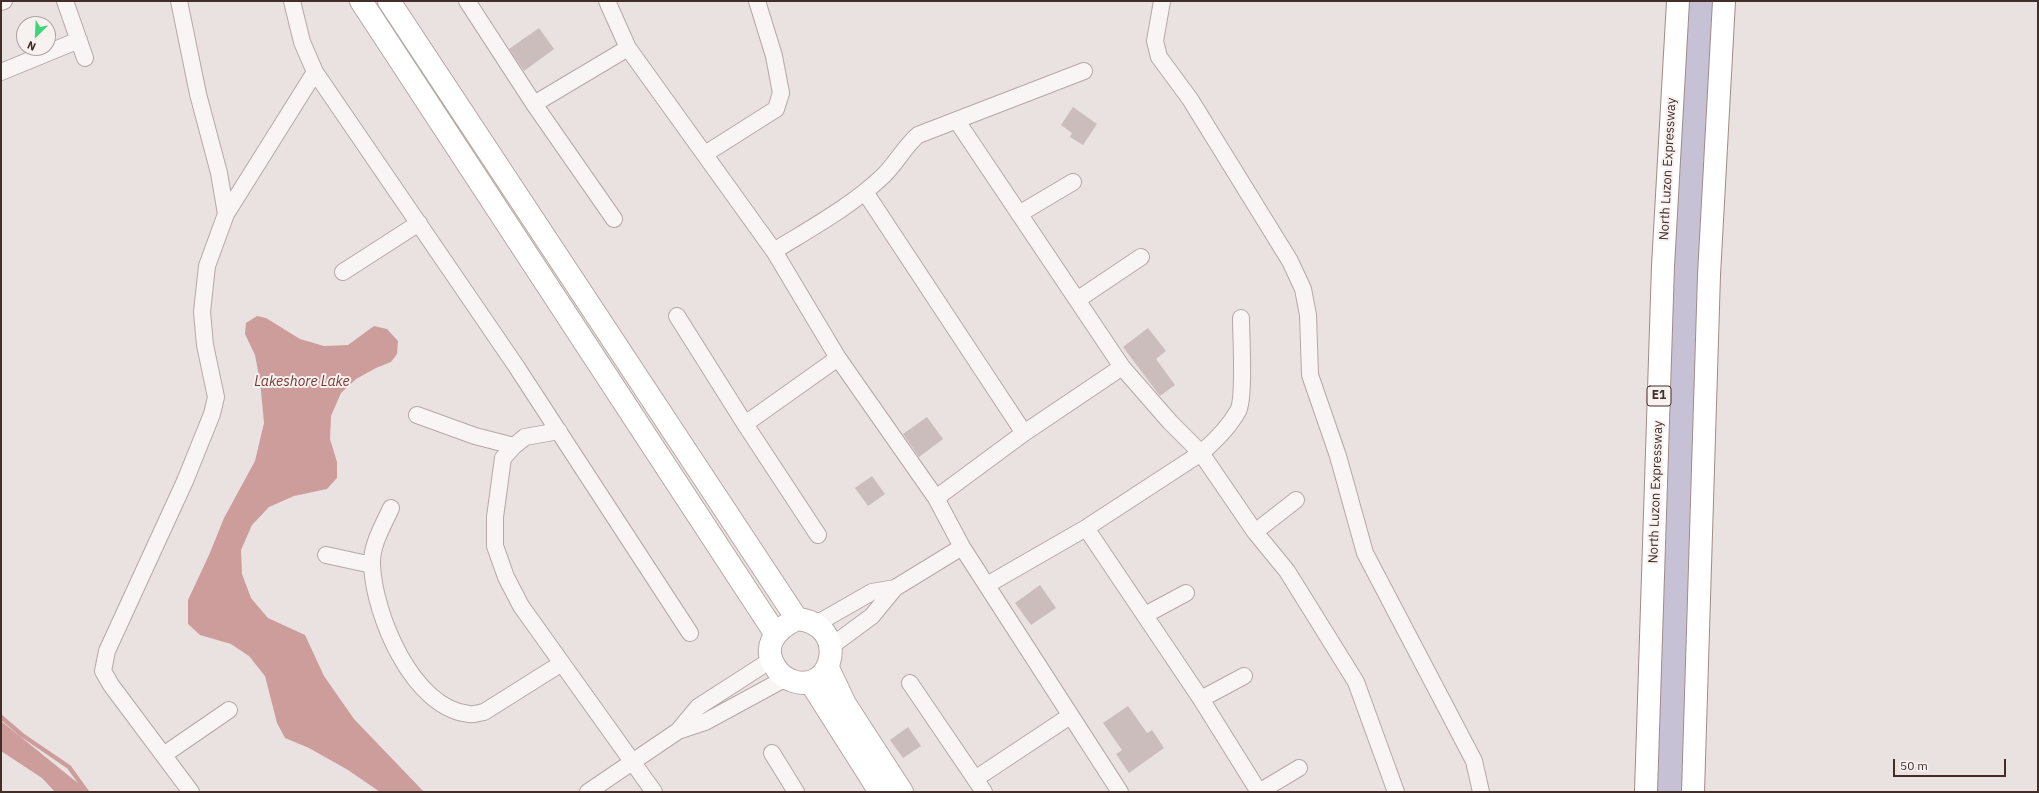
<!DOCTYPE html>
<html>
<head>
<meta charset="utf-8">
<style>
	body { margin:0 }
	#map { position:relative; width:2039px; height:793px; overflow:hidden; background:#eae2e1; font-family:"IBM Plex Sans",sans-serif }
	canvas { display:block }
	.frame { position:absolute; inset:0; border:2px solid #432d28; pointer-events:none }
	.north { position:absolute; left:16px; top:16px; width:40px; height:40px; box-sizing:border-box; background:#f7f1f0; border:1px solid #afa3a0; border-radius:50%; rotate:204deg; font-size:11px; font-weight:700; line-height:16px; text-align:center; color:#432d28 }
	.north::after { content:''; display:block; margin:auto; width:14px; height:18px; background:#3fd57a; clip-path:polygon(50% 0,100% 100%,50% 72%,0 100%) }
	.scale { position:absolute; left:1893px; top:759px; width:113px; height:18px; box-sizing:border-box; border:2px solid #432d28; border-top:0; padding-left:5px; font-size:12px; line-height:14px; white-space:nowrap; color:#432d28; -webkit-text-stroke:3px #f7f1f0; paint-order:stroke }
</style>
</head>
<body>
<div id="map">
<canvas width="2039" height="793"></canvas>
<div class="frame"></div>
<div class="north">N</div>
<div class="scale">50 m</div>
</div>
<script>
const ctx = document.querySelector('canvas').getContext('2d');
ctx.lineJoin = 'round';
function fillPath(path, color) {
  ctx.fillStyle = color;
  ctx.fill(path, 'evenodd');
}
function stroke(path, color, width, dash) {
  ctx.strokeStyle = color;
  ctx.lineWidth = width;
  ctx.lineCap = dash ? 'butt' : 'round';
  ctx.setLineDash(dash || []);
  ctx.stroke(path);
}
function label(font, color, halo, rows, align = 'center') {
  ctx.font = font + ' "IBM Plex Sans",sans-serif';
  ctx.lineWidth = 4;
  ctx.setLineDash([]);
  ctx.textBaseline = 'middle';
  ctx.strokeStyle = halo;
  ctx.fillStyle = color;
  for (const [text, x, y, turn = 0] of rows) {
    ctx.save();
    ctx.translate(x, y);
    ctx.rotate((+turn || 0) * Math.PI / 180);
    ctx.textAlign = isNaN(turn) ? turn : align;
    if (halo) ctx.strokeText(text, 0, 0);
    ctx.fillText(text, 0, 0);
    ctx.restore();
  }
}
fillPath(new Path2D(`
	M1685 1H1716L1685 792H1655L1668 386Z`), '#c7c1d5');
fillPath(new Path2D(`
	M257 316 266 318 300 339 324 346 348 345 374 326 387 329 398 341 397 354 391 362 376 368 356 379 341 393 331 416 330 439 337 462V478L327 489 294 496 269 507 252 525 241 550 242 574 251 598 268 618 305 635 324 676 354 719 424 792H380L348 770 309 748 285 738 277 723 265 676 249 656 231 644 200 635 188 624V600L209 555 224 518 255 461 264 423 260 381 255 355 245 334 246 323Z
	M1 721 79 784 84 792H55L42 778 1 751Z`), '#cc9d9a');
stroke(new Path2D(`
	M1 717 22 735 69 767 87 792`), '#cc9d9a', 4.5);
fillPath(new Path2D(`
	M539 28 554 49 524 71 509 49Z
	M1073 107 1097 124 1083 145 1070 137 1072 133 1061 125Z
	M1148 328 1166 351 1156 359 1175 385 1160 396 1123 347Z
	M927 417 943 439 919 457 903 434Z
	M872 476 885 494 868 506 855 488Z
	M1040 585 1056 608 1031 625 1015 603Z
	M1128 706 1147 733 1152 730 1164 748 1129 773 1116 754 1122 750 1103 723Z
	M908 727 921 746 903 758 890 740Z`), '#cabdbb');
const street = new Path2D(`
	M65 1 85 58
	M179 1 198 94 219 173 226 214
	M292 1 302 42 315 72 516 366 690 633
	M467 1 534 104 614 219
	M607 1 628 48 774 251 838 358 936 498 962 547 1120 792
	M1162 1 1155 41 1159 57 1190 99 1290 261 1303 289 1308 315 1310 375 1338 456 1365 553 1474 761 1481 792
	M1 2 4 1
	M1 72 79 40
	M534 104 628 48
	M957 121 1122 367 1170 422 1201 453 1255 532 1287 571 1356 682 1396 792
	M705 154 776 109 781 93 774 56 757 1
	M865 192 1024 433
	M1019 214 1073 182
	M774 251C811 228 850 207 882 177 896 164 904 147 918 135L1084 71
	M343 272 419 223
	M1077 300 1141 257
	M677 316 745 424 818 535
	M417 415 475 436 514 446 525 437 559 431
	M745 424 838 358
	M514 446 503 458 495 517V546L506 577 521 606 654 792
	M936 498 1024 433 1122 367
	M391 508C383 526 371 545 372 565 374 614 412 708 469 714 473 715 479 713 484 712L562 663
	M1086 528 1201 699 1259 792 1299 768
	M1255 532 1296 500
	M326 555 372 565
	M987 585 1086 528 1201 453C1215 441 1229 427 1238 411 1245 398 1241 335 1241 318
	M1145 615 1186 593
	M816 624 872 592 895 588 962 547
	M830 647 872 616 895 588
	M910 683 984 792
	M1201 699 1244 676
	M678 731 705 722 786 678
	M772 753 796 792
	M165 754 229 710
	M975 779 1070 716
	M191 792 111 685 103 671 107 651 185 481 212 414 216 397 205 345 202 312 207 266 226 214 315 72
	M588 792 678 731 698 707 771 660`);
const secondary = new Path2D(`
	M361 1 775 633
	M389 1 797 619
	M797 619C850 624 834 695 793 681 787 679 782 676 778 671 760 648 774 630 797 619Z
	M828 668 845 704 902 792
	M811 683 880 792`);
const highway = new Path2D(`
	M1646 792 1663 266 1678 1
	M1693 792 1709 275 1724 1`);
stroke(street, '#b5a8a6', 18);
stroke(secondary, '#b5a8a6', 24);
stroke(highway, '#a28b87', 24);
stroke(street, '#f8f5f4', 16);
stroke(secondary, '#fff', 22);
stroke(highway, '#fff', 22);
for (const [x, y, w] of [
	[1659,396,24]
]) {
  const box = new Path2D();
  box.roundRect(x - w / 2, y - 10, w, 20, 3);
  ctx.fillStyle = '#f7f1f0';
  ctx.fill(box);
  stroke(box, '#432d28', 1);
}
label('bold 12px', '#432d28', null, [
	["E1",1659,396]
]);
label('13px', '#432d28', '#f7f1f0', [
	["North Luzon Expressway",1668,169,-87],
	["North Luzon Expressway",1656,492,-88]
]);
label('italic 14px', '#793730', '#f7f1f0', [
	["Lakeshore Lake",302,382]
]);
</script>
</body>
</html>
